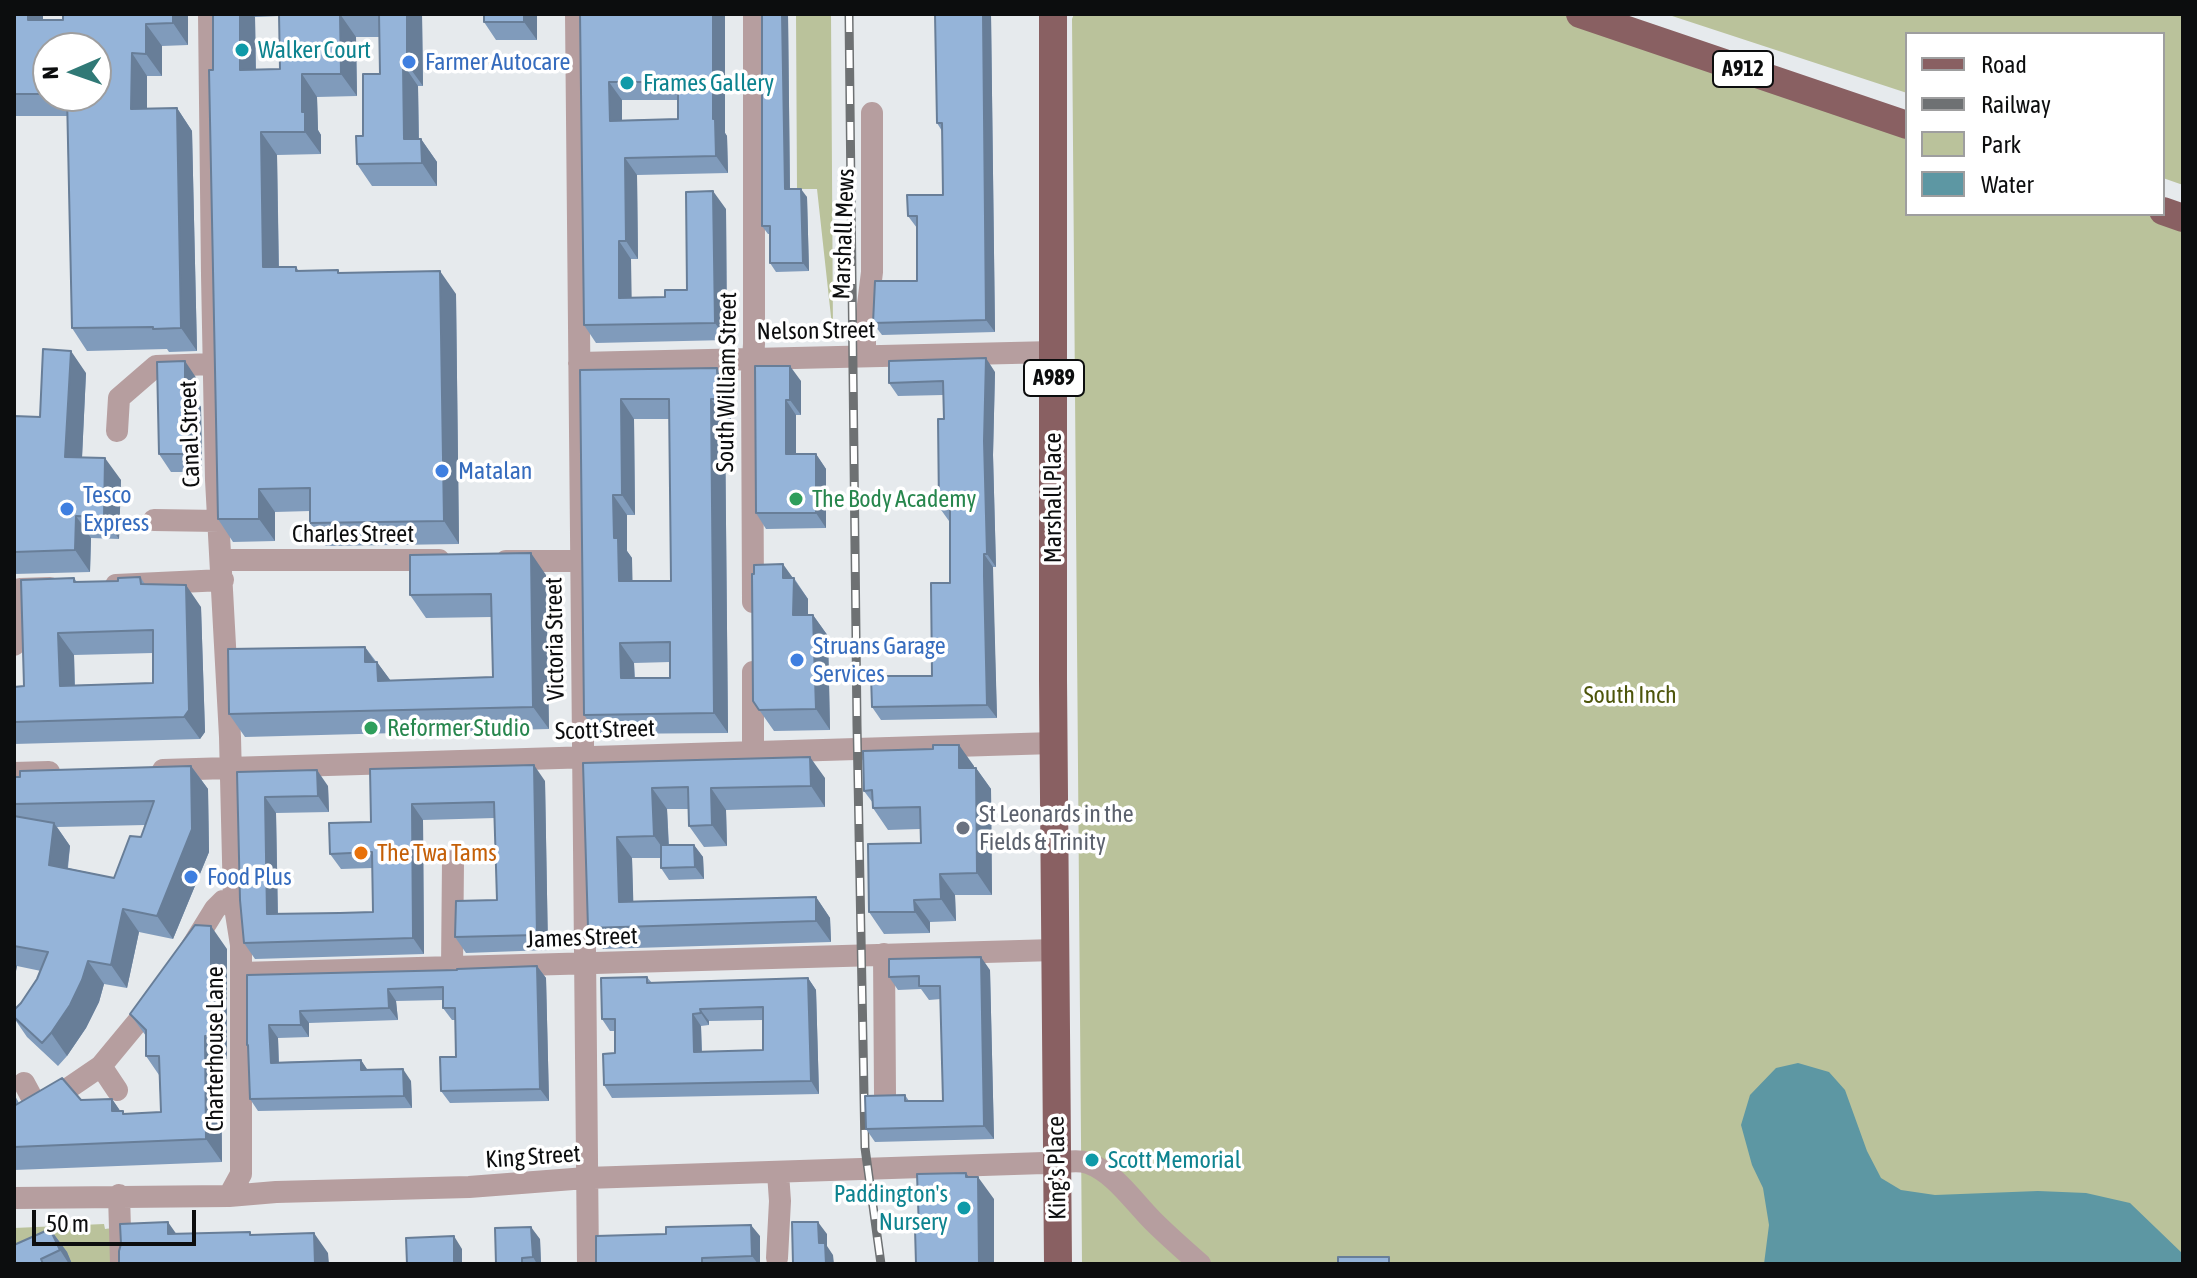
<!DOCTYPE html>
<html>
<head>
<meta charset="utf-8">
<style>
	body { margin:0 }
	#map { position:relative; width:2197px; height:1278px; overflow:hidden; background:#e6eaed; font-family:"Asap Condensed",sans-serif }
	canvas { display:block }
	.frame { position:absolute; inset:0; border:16px solid #0c0d0e; pointer-events:none }
	.legend { position:absolute; left:1905px; top:32px; width:260px; height:184px; box-sizing:border-box; background:#fff; border:2px solid #9e9e9f; margin:0; padding:10px 14px; list-style:none; font-size:24px; color:#0c0d0e }
	.legend li { display:flex; align-items:center; gap:16px; height:40px }
	.legend b { width:40px; border:2px solid #9e9e9f }
	.north { position:absolute; left:32px; top:32px; width:80px; height:80px; box-sizing:border-box; background:#fff; border:2px solid #9e9e9f; border-radius:50%; rotate:268deg; font-size:22px; font-weight:700; line-height:32px; text-align:center; color:#0c0d0e }
	.north::after { content:''; display:block; margin:auto; width:28px; height:36px; background:#307976; clip-path:polygon(50% 0,100% 100%,50% 72%,0 100%) }
	.scale { position:absolute; left:32px; top:1210px; width:164px; height:36px; box-sizing:border-box; border:4px solid #0c0d0e; border-top:0; padding-left:10px; font-size:24px; line-height:28px; white-space:nowrap; color:#0c0d0e; -webkit-text-stroke:6px #fff; paint-order:stroke }
</style>
</head>
<body>
<div id="map">
<canvas width="2197" height="1278"></canvas>
<div class="frame"></div>
<ul class="legend">
<li><b style="height:10px;background:#896062"></b>Road</li>
<li><b style="height:10px;background:#6e7173"></b>Railway</li>
<li><b style="height:22px;background:#bac29b"></b>Park</li>
<li><b style="height:22px;background:#5d97a3"></b>Water</li>
</ul>
<div class="north">N</div>
<div class="scale">50 m</div>
</div>
<script>
const ctx = document.querySelector('canvas').getContext('2d');
ctx.lineJoin = 'round';
function fillPath(path, color) {
  ctx.fillStyle = color;
  ctx.fill(path, 'evenodd');
}
function stroke(path, color, width, dash) {
  ctx.strokeStyle = color;
  ctx.lineWidth = width;
  ctx.lineCap = dash ? 'butt' : 'round';
  ctx.setLineDash(dash || []);
  ctx.stroke(path);
}
function label(font, color, halo, rows, align = 'center') {
  ctx.font = font + ' "Asap Condensed",sans-serif';
  ctx.lineWidth = 7;
  ctx.setLineDash([]);
  ctx.textBaseline = 'middle';
  ctx.strokeStyle = halo;
  ctx.fillStyle = color;
  for (const [text, x, y, turn = 0] of rows) {
    ctx.save();
    ctx.translate(x, y);
    ctx.rotate((+turn || 0) * Math.PI / 180);
    ctx.textAlign = isNaN(turn) ? turn : align;
    if (halo) ctx.strokeText(text, 0, 0);
    ctx.fillText(text, 0, 0);
    ctx.restore();
  }
}
fillPath(new Path2D(`
	M796 14H831L833 335 817 189H797Z
	M1074 14H1579L1907 130V214H2147L2183 227V1264H1082L1072 19Z
	M1666 14H2183V185L2163 178V34H1907V93Z
	M104 1224 105 1229 112 1228 114 1264H14V1228Z`), '#bac29b');
fillPath(new Path2D(`
	M1798 1063 1829 1072 1845 1090 1867 1151 1881 1178 1901 1190 1935 1195 2038 1191 2086 1193 2130 1203 2183 1254V1264H1764L1769 1225 1763 1188 1752 1165 1741 1125 1750 1095 1776 1068Z`), '#5d97a3');
stroke(new Path2D(`
	M209 14 212 275 216 480 230 737 234 901 241 945V1174L229 1196
	M576 14 588 1264
	M865 356V329L872 272V113
	M579 363 1054 352
	M117 431 119 398 156 366 214 364
	M154 520 219 521
	M221 560H439
	M506 561H580
	M116 585 223 580
	M753 602 752 373 754 344V14
	M14 645 20 589 50 588
	M753 672V751
	M163 770 1054 743
	M14 773 49 772
	M189 951 215 909 223 901H234
	M884 954 885 1094
	M452 968 453 861
	M241 973 1055 950
	M101 1066 117 1090
	M24 1083 38 1109
	M14 1122 38 1109 101 1066 154 1002
	M119 1195 121 1264
	M14 1198 229 1196 276 1192 469 1187 586 1178 1044 1163C1059 1165 1073 1158 1088 1163 1115 1173 1133 1201 1153 1221 1168 1236 1184 1250 1200 1264
	M777 1258 780 1201 778 1173`), '#b69e9f', 22);
stroke(new Path2D(`
	M1053 14V680L1058 1264
	M1580 14 1907 125
	M2163 211 2183 218`), '#896062', 28);
const rail = new Path2D(`
	M849 14 857 725 865 1148 881 1264`);
stroke(rail, '#6e7173', 9);
stroke(rail, '#fff', 6, [18]);
fillPath(new Path2D(`
	M14 14H43V20H63L188 14V45L162 46V76H147V109L177 108 192 131 197 351 169 352 167 349 87 351 72 328 67 116H14ZM48 48 96 96H48Z
	M213 14H422L423 86H418L419 139H421L437 162V186H372L357 164 380 74 379 37H356L357 96 317 97 318 130 321 135V154L277 155 279 267H296L299 271 340 273 456 294 459 544 326 546 310 523V511L275 512V541L233 542 218 519ZM279 16 280 69H256L255 17Z
	M537 14V40H496L484 22Z
	M580 14H725V133L727 136 728 173 637 175 638 259H631V298L665 297 687 290 726 209 727 340 596 343 584 325ZM622 100H678V119L622 120Z
	M762 14H788L790 189 807 197 809 271 776 272 770 263V234H768L762 226Z
	M900 14H991L995 332 882 335 873 323 917 281V228L908 216 943 195 942 131 937 123 935 16 901 15Z
	M755 366 801 381V415H796V454H816L826 469V528L766 529 756 513Z
	M717 368 731 388V419H725L728 733 598 734 584 715 580 370ZM634 419H669L671 581H632V558L627 551V515H635ZM670 662V678H635L634 663Z
	M995 372 993 455 996 567H993V589L997 718 881 720 872 707 932 676 950 583V521H949L939 507 944 419 943 395 898 396 889 383Z
	M86 373 82 457 121 480 119 539 91 538 90 572 14 574V416L40 417Z
	M197 379 198 403 201 407 202 472H171L159 454Z
	M546 575 549 729 245 737 229 714 365 647 391 681 493 677 492 617 426 618 410 595Z
	M140 577 145 584 201 607 205 732 200 739 14 744V687L24 686 74 578 77 582 118 581ZM153 653V683L75 685 74 655Z
	M792 578H794L808 599V615H813L828 636 830 730 774 731 753 701Z
	M959 745 974 768H976L991 789 992 895H955L956 921 930 922V933L884 934 869 912 921 843 920 829 888 830 873 808V803L864 791 933 749Z
	M583 763 825 778V807L726 810 727 846 704 847 689 826V809H667L669 845H694L703 857 704 879 669 880 661 868V858H632L633 901 816 897 830 918 831 942 603 949 588 928Z
	M191 766 208 789 209 852 173 939 139 932 127 988 104 984 99 1002 86 1028 67 1056 58 1066 27 1037 14 1018V1010L21 1003 37 979 41 971 17 966 14 981V777ZM145 825 141 837 114 878 68 868 70 846 57 827Z
	M370 769 545 781 548 950 466 953 455 937 497 900 495 818 423 820 424 954 255 959 244 943 237 772 328 786 329 812 276 813 278 914 373 912 372 868 341 869 330 854 371 822Z
	M227 949V1059H221L222 1162 14 1170V1094L19 1103 112 1099 120 1111 124 1114 161 1112 159 1075 146 1056V1036L130 1014Z
	M537 966 546 978 549 1101 450 1103 441 1091 456 1057 455 1020H452L443 1008V1000L396 1001 398 1020 309 1023V1037L278 1038 279 1062 361 1060 367 1070 411 1081 412 1108 258 1111 250 1099 248 1048 247 1045V975L457 970Z
	M990 970 994 1139 875 1142 866 1129 905 1095 909 1101H943L941 999 929 1000 921 989 898 990 889 977Z
	M647 977 652 983 808 978 816 990 819 1094 612 1098 604 1085 615 1053V1031H610L602 1019ZM763 1020V1050L702 1052 701 1026 709 1025V1021Z
	M50 1229 67 1252 72 1264H14Z
	M760 1236V1264H596Z
	M540 1239 541 1264H496Z`), '#809bbb');
fillPath(new Path2D(`
	M28 14H43V42L28 20Z
	M173 14H188V45L173 23Z
	M240 14H253L255 17 256 92 240 70Z
	M340 14 356 37 357 96 341 74Z
	M407 14H422L423 86 407 64Z
	M524 14H537V40L524 22Z
	M713 14H725V133L727 136 728 173 716 156 713 119Z
	M782 14H788L790 198 785 189Z
	M983 14H991L995 332 986 320Z
	M146 24 162 46V76L146 54Z
	M132 53 147 76V132L131 109Z
	M403 64 418 86 419 162 404 139Z
	M302 74 317 97 318 130 321 135V154L305 132 302 112Z
	M609 82 622 100V138L610 121Z
	M177 108 192 131 197 351 181 328Z
	M261 132 277 155 279 290 263 267Z
	M421 139 437 162V186L422 163Z
	M625 158 637 175 638 259 626 241Z
	M801 189 807 197 809 271 803 263Z
	M713 191 726 209 727 340 715 323Z
	M619 241 631 259 632 316 619 298Z
	M440 271 456 294 459 544 444 521Z
	M71 351 86 373 81 479 65 457Z
	M986 358 995 372 993 455 996 567 987 554 984 441Z
	M185 361 197 379 198 403 201 407 202 472 189 454Z
	M790 366 801 381V415L790 400Z
	M717 368 731 388V419L718 399Z
	M621 399 634 419 635 515 622 495Z
	M711 399 725 419 728 733 714 713Z
	M786 400 796 415V469L786 454Z
	M816 454 826 469V528L816 513Z
	M105 458 121 480 119 539 104 517Z
	M259 489 275 512V541L259 519Z
	M613 495 627 515V551L632 558 633 601 619 581 614 538Z
	M76 516 91 538 90 572 75 550Z
	M531 553 546 575 549 729 533 707Z
	M984 554 993 567 997 718 987 705Z
	M783 564 808 599V636L793 615 783 578Z
	M186 585 201 607 205 732 200 739 184 717Z
	M813 615 828 636 830 730 816 709Z
	M58 633 74 655 75 708 60 686Z
	M620 643 634 663 635 698 621 678Z
	M365 647 377 665V662L393 684 394 704 365 662Z
	M959 745 974 766 975 790 959 768Z
	M810 757 825 778V807L811 786Z
	M534 765 545 781 548 950 537 935Z
	M191 766 208 789 209 852 173 939 157 916Z
	M976 768 991 789 992 895 977 873Z
	M317 770 328 786 329 812 318 796Z
	M652 788 667 809 669 857 654 836Z
	M711 788 726 810 727 846 712 825Z
	M265 797 276 813 278 929 267 914Z
	M412 804 423 820 424 954 413 938Z
	M54 823 70 846 65 888 49 865Z
	M617 837 632 858 634 923 619 902Z
	M694 845 703 857 704 879 695 867Z
	M940 874 955 895 956 921 941 899Z
	M816 897 830 918 831 942 816 921Z
	M914 900 930 922V933L915 912Z
	M123 909 139 932 127 988 111 965Z
	M211 926 227 949V1059L211 1036Z
	M981 957 990 970 994 1139 984 1126Z
	M88 961 104 984 99 1002 86 1028 67 1056 51 1033Z
	M14 962 17 966 14 981Z
	M537 966 546 978 549 1101 540 1089Z
	M808 978 816 990 819 1094 811 1081Z
	M388 989 396 1001 398 1020 389 1008Z
	M700 1009 709 1021V1025L701 1013Z
	M300 1011 309 1023V1037L301 1025Z
	M693 1014 701 1026 702 1064 694 1052Z
	M269 1025 278 1038 279 1075 271 1063Z
	M205 1036 221 1059 222 1162 206 1139Z
	M361 1060 369 1072 361 1070Z
	M403 1069 411 1081 412 1108 404 1096Z
	M112 1099 128 1122 112 1111Z
	M966 1173 978 1190V1177L994 1199V1264H979Z
	M168 1222 182 1242 168 1234Z
	M818 1222 827 1234V1246L833 1255 834 1264H826L819 1243Z
	M751 1225 760 1236V1264H758L752 1256Z
	M531 1227 540 1239 541 1264H537L533 1257Z
	M50 1229 67 1252 72 1264H69L60 1250Z
	M314 1233 328 1253 329 1264H315Z
	M454 1236 462 1249V1264H454Z`), '#687e98');
const building = new Path2D(`
	M14 14H28V20H63V14H173V23L146 24V54L132 53 131 109 177 108 181 328 153 329V327L72 328 67 96H96V48H48V94H14Z
	M213 14H240V70L280 69 279 14H366H340L341 74H302V112H305V132H261L263 267H296V271L338 270V273L440 271 444 521 310 523V488L259 489V519H218L209 70H213Z
	M379 14H407V64H403L404 139H421L422 163 357 164 356 136H363V74H380Z
	M484 14H524V22H484Z
	M580 14H713V119H715L716 156 625 158 626 241H619V298L665 297V290H687L686 192 713 191 715 323 584 325ZM609 82H678V119L610 121Z
	M762 14H782L785 189H801L803 263H770V226H762Z
	M935 14H983L986 320 873 323 875 281H917V216H908L907 195H943L942 123H937Z
	M43 349 71 351 65 457 105 458 104 517 76 516 75 550 14 552V416L40 417Z
	M986 358 984 441 987 554H984V576L987 705 872 707 871 676H932L931 583H950V507H939L938 419H944L943 381 889 383V361Z
	M185 361V389H188L189 454H159L157 362Z
	M755 366H790V400H786V454H816V513H756Z
	M717 368 718 399H711L714 713 584 715 580 370ZM621 399H669L671 581H619L618 538H614L613 495H622ZM670 642V678H621L620 643Z
	M531 553 533 707 229 714 228 649 365 647V662H377L378 681 493 677 491 594 410 595V555Z
	M783 564V578H794L793 615H813L816 709 759 710 753 701 752 574H754V565Z
	M140 577 141 584 186 585 189 710 184 717 14 722V687L24 686 21 580 74 578V582L118 581V578ZM153 630V683L60 686 58 633Z
	M933 745H959V768H976L977 873 940 874 941 899 914 900 915 912H869L868 844 921 843 920 807 873 808 872 790 864 791 863 751 933 749Z
	M810 757 811 786 711 788 712 825 689 826 688 787 652 788 654 836 617 837 619 902 816 897V921L588 928 583 763Z
	M534 765 537 935 455 937 456 901 497 900 494 802 412 804 413 938 244 943 240 900 237 772 317 770 318 796 265 797 267 914 340 913 373 912 372 852 330 854 329 823 371 822 370 769Z
	M191 766 192 829 157 916 123 909 111 965 88 961 82 980 70 1005 51 1033 42 1043 14 1017V1010L21 1003 37 979 48 952 14 946V816L54 823 49 865 114 878 130 836 141 837 154 801 14 804V777H20V771Z
	M661 845H694L695 867 661 868Z
	M195 925 211 926V1036H205L206 1139 14 1147V1106L62 1078 81 1100 112 1099V1111H123V1114L161 1112 159 1056H146V1030L130 1014Z
	M981 957 984 1126 866 1129 865 1096 905 1095V1101H943L940 986H919V976L889 977V959Z
	M537 966 540 1089 441 1091 440 1057H456L455 1008H443V987L388 989 389 1008 300 1011 301 1025H269L271 1063 361 1060V1070L403 1069 404 1096 250 1099 248 1045H247V975L457 970V969Z
	M647 977V983L808 978 811 1081 604 1085 603 1054 615 1053V1019H602L601 978ZM763 1007V1050L694 1052 693 1014 701 1013 700 1009Z
	M966 1173V1177H978L979 1264H916L915 1229H919L917 1174Z
	M168 1222V1234L250 1232V1235L314 1233 315 1264H119V1251L121 1244 120 1224Z
	M792 1222H818L819 1243H825L826 1264H793Z
	M751 1225 752 1256 702 1258V1264H596V1236L666 1234V1227Z
	M531 1227 533 1257 522 1258V1264H496L495 1228Z
	M50 1229 60 1250 41 1259 43 1264H14V1245Z
	M454 1236V1264H407L406 1238Z
	M1338 1257H1389V1264H1338Z`);
fillPath(building, '#95b4d9');
stroke(building, '#687e98', 2);
for (const [x, y, r, color] of [
	[242,50,8,"#0f9aa8"],
	[409,62,8,"#3f7fe0"],
	[627,83,8,"#0f9aa8"],
	[442,471,8,"#3f7fe0"],
	[796,499,8,"#2e9e5b"],
	[67,509,8,"#3f7fe0"],
	[797,660,8,"#3f7fe0"],
	[371,728,8,"#2e9e5b"],
	[963,828,8,"#6b7280"],
	[361,853,8,"#e8710a"],
	[191,877,8,"#3f7fe0"],
	[1092,1160,8,"#0f9aa8"],
	[964,1208,8,"#0f9aa8"]
]) {
  const dot = new Path2D();
  dot.arc(x, y, r, 0, 2 * Math.PI);
  ctx.fillStyle = color;
  ctx.fill(dot);
  stroke(dot, '#fff', 3);
}
for (const [x, y, w] of [
	[1743,69,60],
	[1054,378,60]
]) {
  const box = new Path2D();
  box.roundRect(x - w / 2, y - 18, w, 36, 6);
  ctx.fillStyle = '#fff';
  ctx.fill(box);
  stroke(box, '#0c0d0e', 2);
}
label('bold 22px', '#0c0d0e', null, [
	["A912",1743,69],
	["A989",1054,378]
]);
label('24px', '#0d838f', '#fff', [
	["Walker Court",258,50],
	["Frames Gallery",643,83],
	["Scott Memorial",1108,1160],
	["Paddington's",948,1194,"right"],
	["Nursery",948,1222,"right"]
], 'left');
label('24px', '#366cbe', '#fff', [
	["Farmer Autocare",425,62],
	["Matalan",458,471],
	["Tesco",83,495],
	["Express",83,523],
	["Struans Garage",813,646],
	["Services",813,674],
	["Food Plus",207,877]
], 'left');
label('24px', '#0c0d0e', '#fff', [
	["Marshall Mews",844,234,-88],
	["Nelson Street",816,331,-1],
	["South William Street",727,382,-89],
	["Canal Street",190,434,-92],
	["Marshall Place",1053,498,-90],
	["Charles Street",353,534],
	["Victoria Street",555,639,-91],
	["Scott Street",605,730,-2],
	["James Street",582,938,-2],
	["Charterhouse Lane",215,1049,-90],
	["King Street",533,1157,-4],
	["King's Place",1057,1168,-91]
]);
label('24px', '#27864d', '#fff', [
	["The Body Academy",812,499],
	["Reformer Studio",387,728]
], 'left');
label('24px', '#4d550b', '#fff', [
	["South Inch",1630,695]
]);
label('24px', '#5b616d', '#fff', [
	["St Leonards in the",979,814],
	["Fields & Trinity",979,842]
], 'left');
label('24px', '#c56008', '#fff', [
	["The Twa Tams",377,853]
], 'left');
</script>
</body>
</html>
